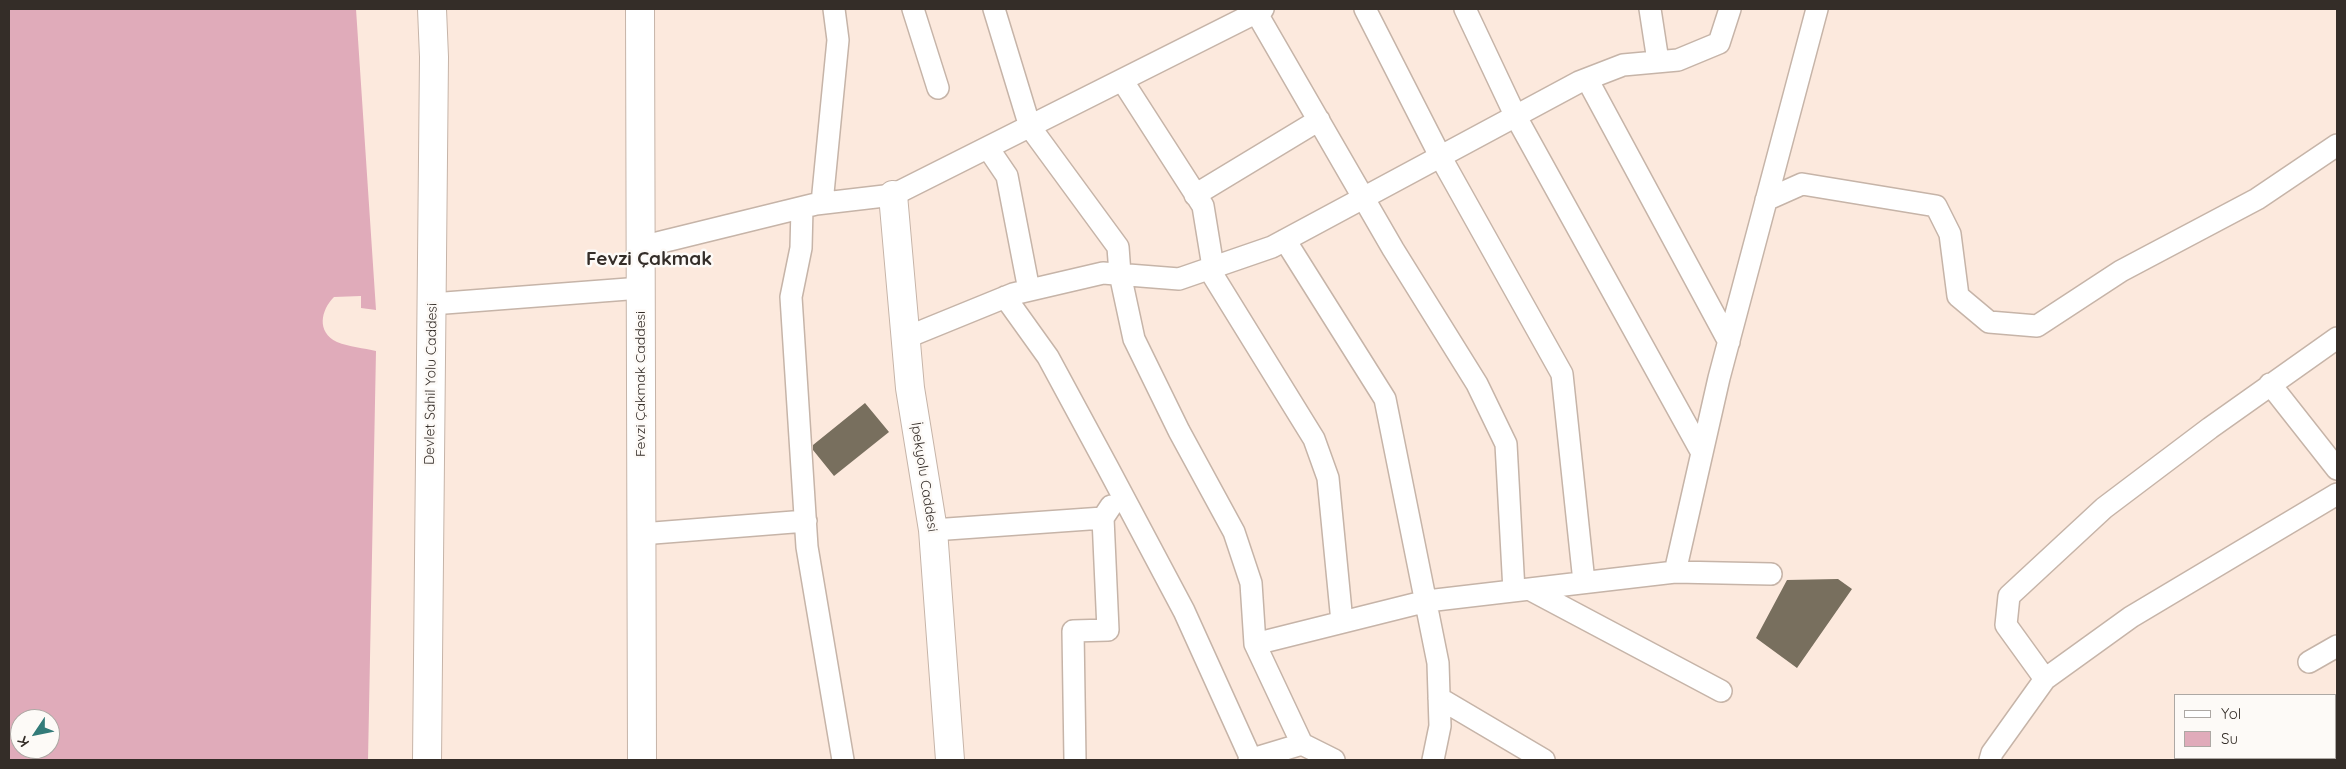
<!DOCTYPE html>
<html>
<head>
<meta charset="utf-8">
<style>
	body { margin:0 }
	#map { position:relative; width:2346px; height:769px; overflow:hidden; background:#fce9dd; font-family:Quicksand,sans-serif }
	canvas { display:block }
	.frame { position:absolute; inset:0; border:10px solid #342d28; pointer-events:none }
	.legend { position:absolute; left:2174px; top:694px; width:162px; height:65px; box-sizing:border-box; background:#fdfaf7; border:1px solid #ada8a4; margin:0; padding:6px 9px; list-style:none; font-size:15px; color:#342d28 }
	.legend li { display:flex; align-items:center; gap:10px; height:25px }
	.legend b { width:25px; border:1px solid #ada8a4 }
	.north { position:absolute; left:10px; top:709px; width:50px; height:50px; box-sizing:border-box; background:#fdfaf7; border:1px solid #ada8a4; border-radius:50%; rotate:236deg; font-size:14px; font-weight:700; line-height:20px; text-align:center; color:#342d28 }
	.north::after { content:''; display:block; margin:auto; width:18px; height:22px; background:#337b79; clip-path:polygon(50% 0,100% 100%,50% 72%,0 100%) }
</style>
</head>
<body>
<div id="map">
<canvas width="2346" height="769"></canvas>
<div class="frame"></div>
<ul class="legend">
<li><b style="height:6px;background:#fff"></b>Yol</li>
<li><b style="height:14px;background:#e0abba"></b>Su</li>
</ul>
<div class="north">K</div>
</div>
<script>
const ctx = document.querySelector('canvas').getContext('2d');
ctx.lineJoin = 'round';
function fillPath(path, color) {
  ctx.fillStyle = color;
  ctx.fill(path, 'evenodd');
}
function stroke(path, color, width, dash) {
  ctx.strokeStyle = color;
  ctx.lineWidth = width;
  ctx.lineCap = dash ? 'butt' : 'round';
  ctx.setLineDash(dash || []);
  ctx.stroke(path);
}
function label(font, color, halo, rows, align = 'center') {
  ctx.font = font + ' Quicksand,sans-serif';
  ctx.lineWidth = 5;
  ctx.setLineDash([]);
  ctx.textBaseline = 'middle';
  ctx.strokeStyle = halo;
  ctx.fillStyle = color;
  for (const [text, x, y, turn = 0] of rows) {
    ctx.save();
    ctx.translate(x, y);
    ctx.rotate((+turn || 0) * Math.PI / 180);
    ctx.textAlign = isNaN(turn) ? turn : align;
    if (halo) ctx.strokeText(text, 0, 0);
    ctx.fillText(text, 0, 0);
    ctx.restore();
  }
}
fillPath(new Path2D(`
	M9 9H356L376 310 361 308V296L334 297C321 310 316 332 337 342 349 347 364 348 376 351L368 760H9ZM20 719H50V749H20Z`), '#e0abba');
fillPath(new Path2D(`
	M865 403 889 432 834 476 813 450V445Z
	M1838 579 1852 589 1797 668 1756 638 1787 580Z`), '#786f5e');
const minor = new Path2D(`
	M913 9 938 88
	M994 9 1030 127 1118 247 1120 274 1134 339 1179 431 1234 532 1251 583 1255 644 1302 744
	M1365 9 1440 156 1562 374 1584 582
	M1465 9 1515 115 1702 453
	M1650 9 1658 61
	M1256 12 1393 249 1477 384 1506 444 1514 591
	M1587 79 1729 342
	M1122 80 1203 206 1213 267
	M988 148 1007 176 1029 290
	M1195 195 1319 120
	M1766 200 1802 184 1936 206 1950 234 1958 296 1989 322 2037 326 2121 271 2257 199 2337 145
	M822 203 838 40 834 9
	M802 208 801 248 791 297 807 547 843 760
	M1285 240 1385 399 1438 663 1440 726 1433 760
	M641 247 816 204 893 195 1263 9
	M1209 269 1314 439 1328 478 1342 622
	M1005 297 1048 357 1108 468 1184 611 1251 759
	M445 303 641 288
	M905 338 1013 294 1103 273 1179 279 1272 247 1579 82 1623 65 1678 60 1719 43 1730 9
	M2270 384 2337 469
	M933 530 1103 518 1111 506
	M641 534 806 521
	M1675 572 1771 574
	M1529 589 1721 691
	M1255 644 1427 601 1675 572 1719 378 1817 9
	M2309 662 2337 646
	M2045 679 2006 625 2009 596 2104 508 2210 428 2337 338
	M1439 698 1544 760
	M1075 760 1073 631 1108 630 1103 518
	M1249 760 1302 744 1334 760
	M1990 760 1992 753 2045 679 2131 617 2337 494`);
const tertiary = new Path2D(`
	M640 9 642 760
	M893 195 910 388 933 530 950 760`);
const primary = new Path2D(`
	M427 760 434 57 432 9`);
stroke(minor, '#c6b4a8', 24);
stroke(tertiary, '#c6b4a8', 30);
stroke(primary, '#c6b4a8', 30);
stroke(minor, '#fff', 21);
stroke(tertiary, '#fff', 28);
stroke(primary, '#fff', 28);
label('14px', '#342d28', '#fdfaf7', [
	["Devlet Sahil Yolu Caddesi",431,384,-89],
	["Fevzi Çakmak Caddesi",641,384,-90],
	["İpekyolu Caddesi",924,477,81]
]);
label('bold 19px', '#342d28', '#fdfaf7', [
	["Fevzi Çakmak",649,259]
]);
</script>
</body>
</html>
